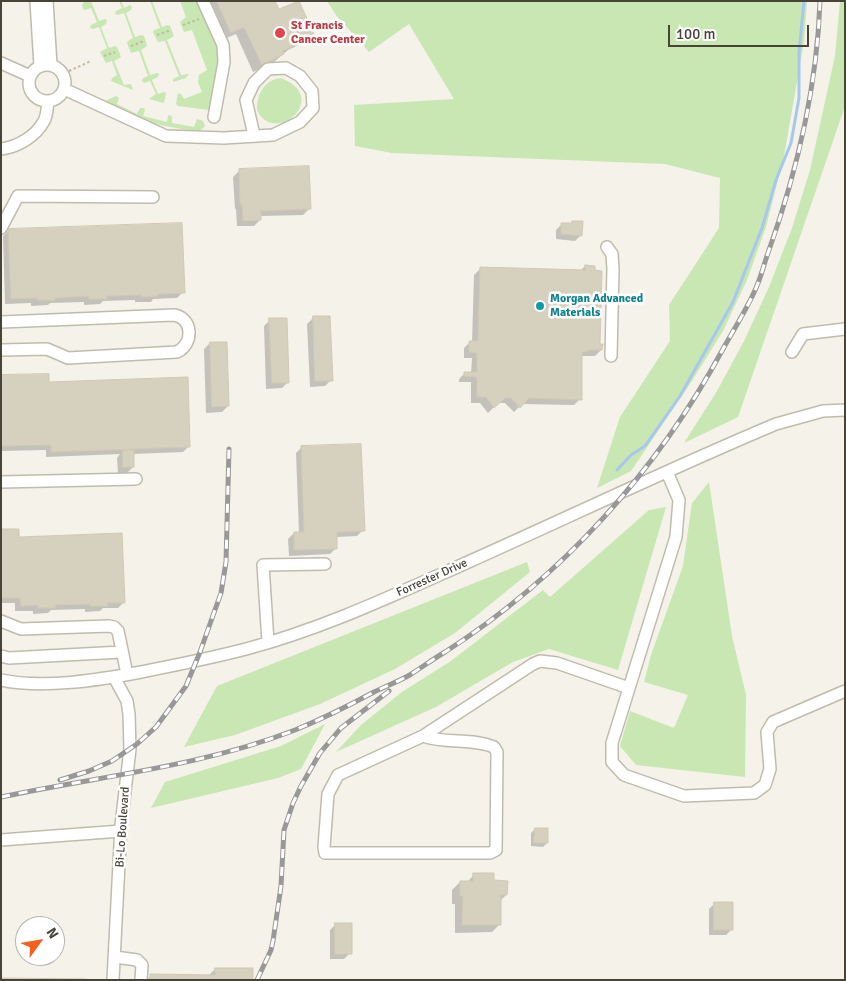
<!DOCTYPE html>
<html>
<head>
<meta charset="utf-8">
<style>
	body { margin:0 }
	#map { position:relative; width:846px; height:981px; overflow:hidden; background:#f4f2e9; font-family:Signika,sans-serif }
	canvas { display:block }
	.frame { position:absolute; inset:0; border:2px solid #484438; pointer-events:none }
	.north { position:absolute; left:15px; top:916px; width:50px; height:50px; box-sizing:border-box; background:#fff; border:1px solid #b6b4af; border-radius:50%; rotate:58deg; font-size:14px; font-weight:700; line-height:20px; text-align:center; color:#484438 }
	.north::after { content:''; display:block; margin:auto; width:18px; height:22px; background:#f55f1f; clip-path:polygon(50% 0,100% 100%,50% 72%,0 100%) }
	.scale { position:absolute; left:668px; top:25px; width:141px; height:22px; box-sizing:border-box; border:2px solid #484438; border-top:0; padding-left:6px; font-size:15px; line-height:18px; white-space:nowrap; color:#484438; -webkit-text-stroke:4px #fff; paint-order:stroke }
</style>
</head>
<body>
<div id="map">
<canvas width="846" height="981"></canvas>
<div class="frame"></div>
<div class="north">N</div>
<div class="scale">100 m</div>
</div>
<script>
const ctx = document.querySelector('canvas').getContext('2d');
ctx.lineJoin = 'round';
function fillPath(path, color) {
  ctx.fillStyle = color;
  ctx.fill(path, 'evenodd');
}
function stroke(path, color, width, dash) {
  ctx.strokeStyle = color;
  ctx.lineWidth = width;
  ctx.lineCap = dash ? 'butt' : 'round';
  ctx.setLineDash(dash || []);
  ctx.stroke(path);
}
function label(font, color, halo, rows, align = 'center') {
  ctx.font = font + ' Signika,sans-serif';
  ctx.lineWidth = 5;
  ctx.setLineDash([]);
  ctx.textBaseline = 'middle';
  ctx.strokeStyle = halo;
  ctx.fillStyle = color;
  for (const [text, x, y, turn = 0] of rows) {
    ctx.save();
    ctx.translate(x, y);
    ctx.rotate((+turn || 0) * Math.PI / 180);
    ctx.textAlign = isNaN(turn) ? turn : align;
    if (halo) ctx.strokeText(text, 0, 0);
    ctx.fillText(text, 0, 0);
    ctx.restore();
  }
}
fillPath(new Path2D(`
	M85 1H91L99 21 105 19 107 20 106 24 101 27 109 48 115 46 117 47 121 57 114 61 124 85 131 84 133 90 111 81 112 78 117 75 112 61 106 63 100 52 107 48 99 27 93 29 90 28 91 25 97 22 91 8 85 10 83 9 82 5Z
	M119 1H121L124 8 130 5 132 7 131 10 126 13 135 37 141 35 144 36 147 46 141 50 150 75 157 73 159 74 158 77 152 80 158 94 164 92 166 93 164 103 149 99 156 94 150 81 144 83 142 81 143 78 148 76 139 51 131 53 127 43 128 41 133 38 124 13 118 15 115 14 116 11 122 8Z
	M150 1H152L162 27 168 25 170 26 174 36 167 40 181 75 189 74 186 78 173 82V79L179 76 165 41 158 42 153 32 154 30 160 28Z
	M180 1H198L214 33 220 54 211 110H209L178 106 176 104 178 93 181 94 184 99 202 92 198 82 199 75 207 70 192 30 184 32 180 22 186 17Z
	M327 1H807L804 42 784 156 766 227 747 280 723 331 690 384 631 471 597 488 620 417 670 341 669 305 719 228 720 178 665 164 392 153 355 146 354 105 454 99 409 24 369 52 336 15Z
	M840 1H845V106L738 417 684 443 717 391 744 341 769 287 792 228 810 170 835 56Z
	M281 78C332 98 274 147 257 110 257 94 264 80 281 78Z
	M116 96 119 98 117 104 137 114 140 108H144L145 110 143 116 167 122 168 116 170 115 172 117V123L194 127 197 119 203 121 205 126 202 129 197 132 150 123 103 102Z
	M709 482 732 636 746 695 745 777 636 765 620 746 630 711 674 728 688 695 644 682 651 655 683 566 692 503Z
	M666 507 618 670 549 649 513 662 436 707 336 752 361 725 402 692 451 661 543 590 550 597 649 510Z
	M527 562 530 572 455 633 395 669 320 704 235 735 184 747 217 686Z
	M325 724 301 769 278 778 151 808 165 782 281 746Z`), '#c8e7b3');
fillPath(new Path2D(`
	M204 1H274L278 11 313 34 305 42 288 50 274 62 253 72 236 34 222 40Z
	M239 171 309 209 303 215 260 216V220L254 226H237L236 209H235L233 177Z
	M562 224 581 235 575 241 556 239V230Z
	M9 230 183 292 177 298 153 299 151 302H135V300L103 301 100 304 84 305V302L50 303 48 305 31 306V303L5 304 3 236Z
	M585 266 599 345 601 350 595 356H582L580 399 574 405 522 404 514 412 505 403H498L488 413 480 403H471V382H459V379L465 373 471 374 472 358H464V348L470 342 472 343 474 275 480 269 580 271Z
	M313 318 331 380 325 386 310 387 307 324Z
	M270 320 288 382 282 388 266 389 264 326Z
	M210 343 228 406 222 412 206 413 204 349Z
	M1 377 48 383 189 446 183 452 133 454V467L127 473H118L117 458 120 454 46 457V450L1 451Z
	M302 447 363 530 357 536 336 537V548L330 554 289 556 288 539 294 533H299L296 453Z
	M1 530 18 538 124 602 118 608H103L100 611 85 612V609L51 610 48 613 33 614V611H15V603H1Z
	M535 829 547 843 543 847 531 846V833Z
	M474 875 493 882 506 895 500 901V924L492 932 455 933V904H452V890L460 882H467Z
	M715 903 732 929 726 935H709V909Z
	M336 924 350 953 344 959H330V930Z
	M215 969 252 980H147L151 975H209Z`), '#0003');
stroke(new Path2D(`
	M617 470 631 455 645 446 680 396 733 302 762 228 776 180 791 143 799 98V53L804 1`), '#a7c7ef', 3);
const building = new Path2D(`
	M217 1H275L279 9 299 1 314 34 293 44 294 46 282 51 284 54 262 65 244 27 231 33Z
	M309 166 311 209 261 211V220L243 221 242 204H240L239 169Z
	M572 221H583L582 236 561 234V223H572Z
	M182 223 185 293 158 294V296L141 297V295L107 296V299H89V296L55 298V300H37V298L11 299 8 229Z
	M585 265 595 266V270L602 271 600 344H603L602 350H588L587 352H582V400L529 398 520 408 511 398H505L494 408 486 397H477V377L464 376V372H477V353L469 352V341H478L480 267 585 270Z
	M313 316H330L333 381H315Z
	M269 318H287L289 383H272Z
	M210 342H227L229 406 212 407Z
	M49 374V382L188 377 190 447 51 452V445L1 446V375Z
	M361 444 365 531 337 532V549L294 550V532H304L301 446Z
	M123 450H134V467H123Z
	M1 529H19V537L122 533 125 603H107L108 606H90V604L55 605 56 608H38V605L21 606 20 598H1Z
	M535 828H548V843H534Z
	M473 873H494V880L508 881 507 895H501V925H462L463 896H460V881H473Z
	M714 902H733V930H714Z
	M335 923H352V954H335Z
	M215 968H253V980H150V974L215 975Z
	M1 978 87 979V980H1Z`);
fillPath(building, '#d6d0bf');
stroke(building, '#d0c9b2', 1);
const minor = new Path2D(`
	M36 1 40 66
	M47 1 51 65
	M203 1 223 45 224 62 214 117
	M1 63 30 76
	M29 83a18 18 0 1 1 36 0a18 18 0 1 1-36 0Z
	M64 89 166 136 224 138 273 135 300 122 313 108 312 91 300 76 286 68 268 69 254 83 246 100 254 135
	M1 149C18 147 36 136 44 121 47 116 47 108 48 102
	M1 228 18 196 153 197
	M607 247 612 254 613 269 611 356
	M1 322 174 315C193 318 194 344 177 352L68 358 47 349 1 350
	M792 352 803 334 845 329
	M667 472 679 500 676 537 612 743V762L624 775 684 796 754 793 765 785 770 769 767 732 773 722 845 691
	M1 482 136 479
	M1 621 21 629 109 626 114 627 118 631 127 674
	M268 642 263 565 325 564
	M1 656 9 658 122 652
	M1 680C44 689 98 680 141 672 176 665 212 658 246 649 322 629 394 595 466 563 569 517 671 468 776 424L823 411 845 410
	M423 736C446 744 472 738 494 747L497 752 496 850 490 853H325L324 847 328 794 338 775 423 736 533 664 540 661 557 663 629 688
	M1 840 121 831
	M115 957 137 960 142 965 141 980
	M113 980 121 825 130 749 129 714 127 701 114 677`);
stroke(minor, '#c0bcac', 14);
stroke(new Path2D(`
	M183 25 199 19
	M157 35 171 30
	M131 46 144 41
	M104 56 115 52
	M69 71 91 61`), '#c1ba9d', 2, [2.5, 2.5]);
stroke(minor, '#fff', 11);
const rail = new Path2D(`
	M60 780 89 771 112 761 137 744 156 727 186 686 200 652 221 593 226 562 229 449
	M1 797C100 776 200 767 295 730 322 719 348 706 374 692 386 686 397 682 408 676 421 668 433 659 445 652 562 577 657 471 723 349 734 329 747 309 756 288 761 277 764 264 768 253 797 172 817 88 820 1
	M257 980 271 950 273 941 281 886 284 830 293 803 301 786 320 753 341 728 389 691`);
stroke(rail, '#989898', 5);
stroke(rail, '#fff', 3, [9]);
for (const [x, y, r, color] of [
	[280,33,6,"#e0444e"],
	[540,306,5,"#0f9aa8"]
]) {
  const dot = new Path2D();
  dot.arc(x, y, r, 0, 2 * Math.PI);
  ctx.fillStyle = color;
  ctx.fill(dot);
  stroke(dot, '#fff', 2);
}
label('bold 12px', '#be3a42', '#fff', [
	["St Francis",291,26],
	["Cancer Center",291,40]
], 'left');
label('bold 12px', '#0d838f', '#fff', [
	["Morgan Advanced",550,299],
	["Materials",550,313]
], 'left');
label('12px', '#484438', '#fff', [
	["Forrester Drive",432,578,-24],
	["Bi-Lo Boulevard",123,827,-86]
]);
</script>
</body>
</html>
